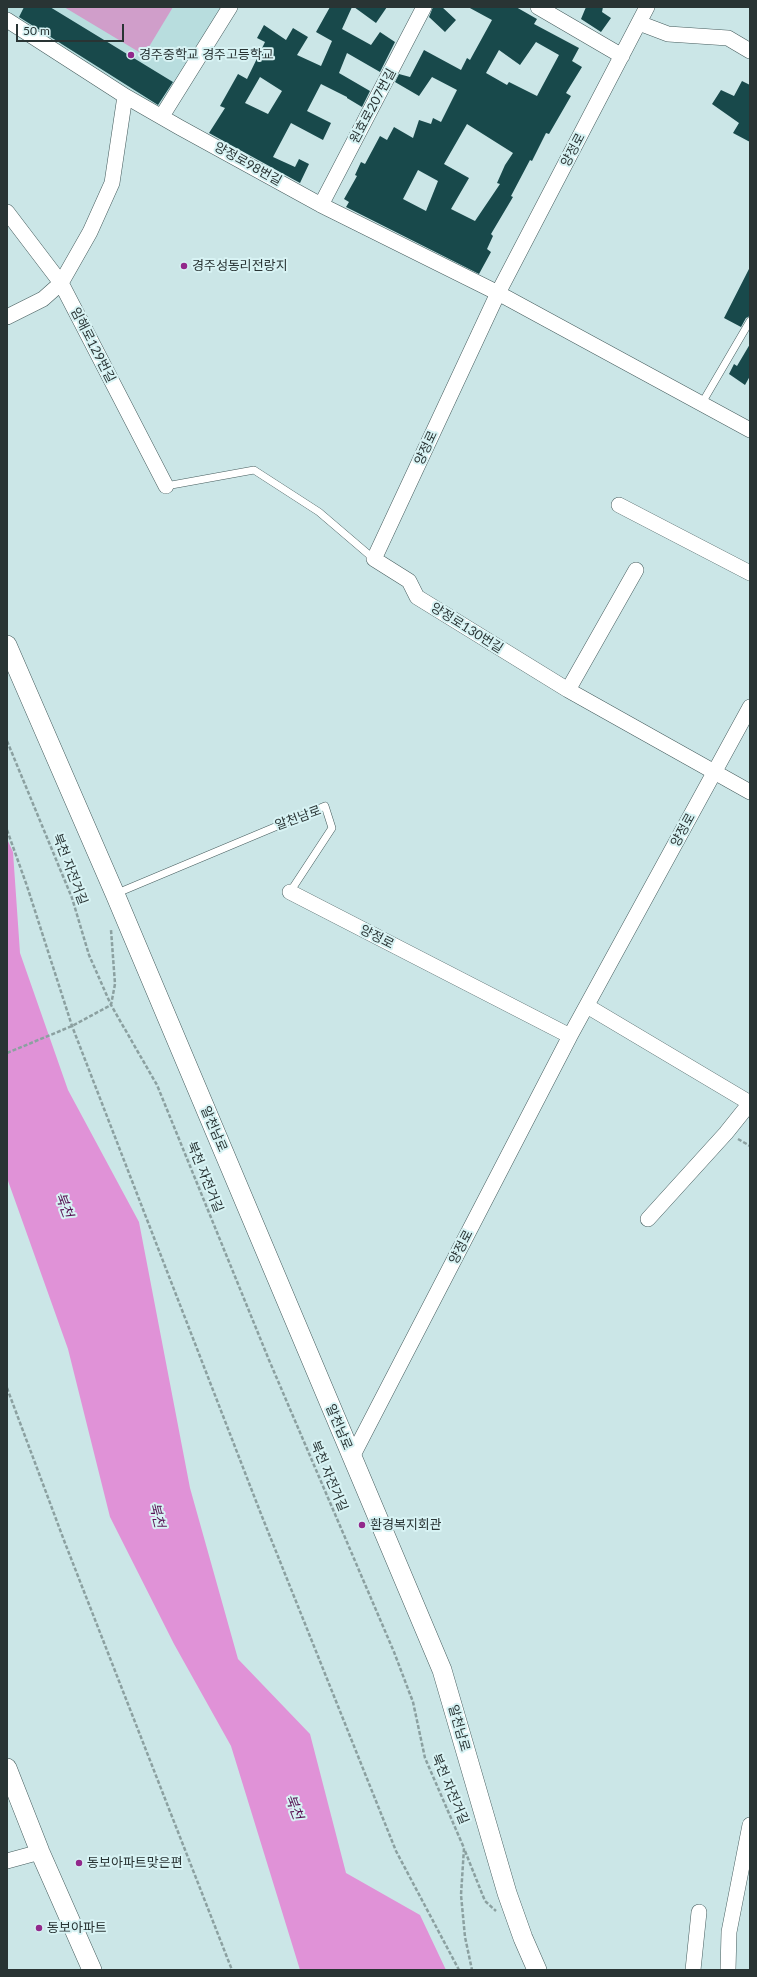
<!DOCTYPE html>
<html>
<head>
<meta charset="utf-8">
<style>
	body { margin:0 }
	#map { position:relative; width:757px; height:1977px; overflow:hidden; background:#cbe6e7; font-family:Lato,sans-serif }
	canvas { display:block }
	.frame { position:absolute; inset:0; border:8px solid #293434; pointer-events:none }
	.scale { position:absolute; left:16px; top:24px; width:108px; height:18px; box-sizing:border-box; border:2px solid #293434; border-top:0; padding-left:5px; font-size:12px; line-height:14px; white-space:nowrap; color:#293434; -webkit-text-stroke:3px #d8f3f4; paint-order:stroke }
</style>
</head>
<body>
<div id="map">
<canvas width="757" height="1977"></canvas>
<div class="frame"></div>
<div class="scale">50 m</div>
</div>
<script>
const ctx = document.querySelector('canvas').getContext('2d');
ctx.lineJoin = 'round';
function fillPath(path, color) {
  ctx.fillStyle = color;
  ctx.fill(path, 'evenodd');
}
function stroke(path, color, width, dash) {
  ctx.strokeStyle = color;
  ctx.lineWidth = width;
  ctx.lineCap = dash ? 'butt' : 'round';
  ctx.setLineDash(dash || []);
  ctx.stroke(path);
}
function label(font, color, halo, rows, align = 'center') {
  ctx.font = font + ' Lato,"Noto Sans KR",sans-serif';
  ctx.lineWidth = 4;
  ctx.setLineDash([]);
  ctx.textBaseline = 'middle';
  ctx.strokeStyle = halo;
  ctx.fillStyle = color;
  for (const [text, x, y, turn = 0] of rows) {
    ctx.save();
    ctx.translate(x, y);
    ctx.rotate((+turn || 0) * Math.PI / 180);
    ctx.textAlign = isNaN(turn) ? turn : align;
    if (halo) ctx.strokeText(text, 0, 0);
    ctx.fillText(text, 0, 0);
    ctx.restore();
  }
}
fillPath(new Path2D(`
	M7 7H224L162 116 7 14Z`), '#b8ddde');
fillPath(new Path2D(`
	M64 7H173L144 55Z`), '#d09eca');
fillPath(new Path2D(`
	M7 839 13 852 20 953 68 1090 139 1222 190 1488 238 1659 310 1734 346 1873 420 1915 446 1970H300L231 1746 174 1644 110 1517 68 1349 7 1178Z`), '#e092d7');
fillPath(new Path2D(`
	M24 7H50L173 82 158 105 19 17Z
	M330 7H352L342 29 371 45 380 32 395 42 380 72 347 53 339 73 370 91 362 107 347 98V97L321 84 307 111 331 123 323 140 291 123 273 157 295 167 299 159 309 164 300 183 209 133 225 108 220 106 238 74 247 79 265 42 257 38 264 25 286 40 293 28 308 37 297 55 321 66 332 41 316 32ZM260 77 282 91 268 114 245 103Z
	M354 7H387L376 23Z
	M433 7H442L456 20 445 32 429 17Z
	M468 7H516L537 19 534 24 579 48 572 61 582 67 566 93 571 96 549 134 546 133 532 161 530 160 511 196 513 197 491 234 493 236 487 249 491 252 479 274 346 207 349 202 344 199 357 176 355 175 361 162 365 164 380 136 387 140 394 127 413 138 419 120 431 124 433 118 441 122 457 90 432 77 419 96 395 82 399 74 410 77 424 50 461 70 467 58 470 60 492 20ZM536 42 559 55 537 96 509 82 507 85 486 73 499 50 520 65ZM467 124 513 153 505 165 497 183 500 184 475 221 451 209 469 178 444 164ZM418 170 438 181 426 211 403 199Z
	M586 7H603L602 12 611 18 601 32 581 19Z
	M742 81 750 85V142L733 133 739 123 712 104 721 90 734 96Z
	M750 267V316L746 318 741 327 724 318Z
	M750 344V376L745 385 729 374 734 364 737 366Z`), '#18494b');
const service = new Path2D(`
	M702 403 750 321
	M166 486 254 470 319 512 374 559
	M115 894 325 806 332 828 290 892`);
const minor = new Path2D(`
	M538 7 622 56
	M647 7 498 293 374 559 409 581 417 597 568 690 750 792
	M7 20 125 96 179 127 321 205 498 293 750 430
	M639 23 668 34 728 38 750 51
	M162 116 230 7
	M321 205 424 7
	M7 212 61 283 166 486
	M7 317 43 299 61 283 90 232 112 183 125 96
	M619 505 750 573
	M568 690 636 570
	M290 892 570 1036
	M587 1006 750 1103 726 1133 648 1219
	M352 1457 570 1036 750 707
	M7 1861 40 1852
	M693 1970 699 1912
	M728 1970 729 1932 750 1825`);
const tertiary = new Path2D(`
	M7 645 115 894 442 1670 507 1893 523 1938 537 1970
	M7 1768 40 1852 92 1970`);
stroke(service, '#455c5d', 8);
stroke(minor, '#455c5d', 16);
stroke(tertiary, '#455c5d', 20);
stroke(new Path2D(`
	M7 741 72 898 89 955 111 1005 157 1085 269 1360 394 1652 413 1702 425 1758 464 1848 461 1895 465 1937 472 1970
	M7 830 27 886 72 1026 261 1514 396 1851 459 1970
	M7 1053 72 1026 111 1005 115 984 111 930
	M738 1139 750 1146
	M7 1388 65 1543 232 1970
	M465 1851 485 1901 496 1911`), '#8ba0a0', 2.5, [4, 2]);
stroke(service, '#fff', 7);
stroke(minor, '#fff', 15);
stroke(tertiary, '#fff', 19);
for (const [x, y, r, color] of [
	[131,55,4,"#92288b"],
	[184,266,4,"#92288b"],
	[362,1525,4,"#92288b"],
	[79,1863,4,"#92288b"],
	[39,1928,4,"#92288b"]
]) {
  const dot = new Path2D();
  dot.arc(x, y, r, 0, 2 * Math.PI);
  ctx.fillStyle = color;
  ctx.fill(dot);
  stroke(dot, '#d8f3f4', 1.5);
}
label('13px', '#293434', '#d8f3f4', [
	["경주중학교 경주고등학교",139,55],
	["경주성동리전랑지",192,266],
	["환경복지회관",370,1525],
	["동보아파트맞은편",87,1863],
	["동보아파트",47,1928]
], 'left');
label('13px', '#293434', '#d8f3f4', [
	["원효로207번길",373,106,-62],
	["양정로",573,150,-62],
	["양정로98번길",248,164,29],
	["임해로129번길",93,345,63],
	["양정로",426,448,-65],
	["양정로130번길",467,628,32],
	["알천남로",298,818,-20],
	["양정로",683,830,-61],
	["북천 자전거길",70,869,69],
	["양정로",377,937,27],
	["알천남로",214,1129,67],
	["북천 자전거길",205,1177,68],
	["양정로",461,1247,-63],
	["알천남로",339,1427,67],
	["북천 자전거길",329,1476,67],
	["알천남로",459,1728,74],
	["북천 자전거길",450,1789,67]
]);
label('italic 14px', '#571253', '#d8f3f4', [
	["북천",64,1205,69],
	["북천",157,1515,76],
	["북천",294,1807,69]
]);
</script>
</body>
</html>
